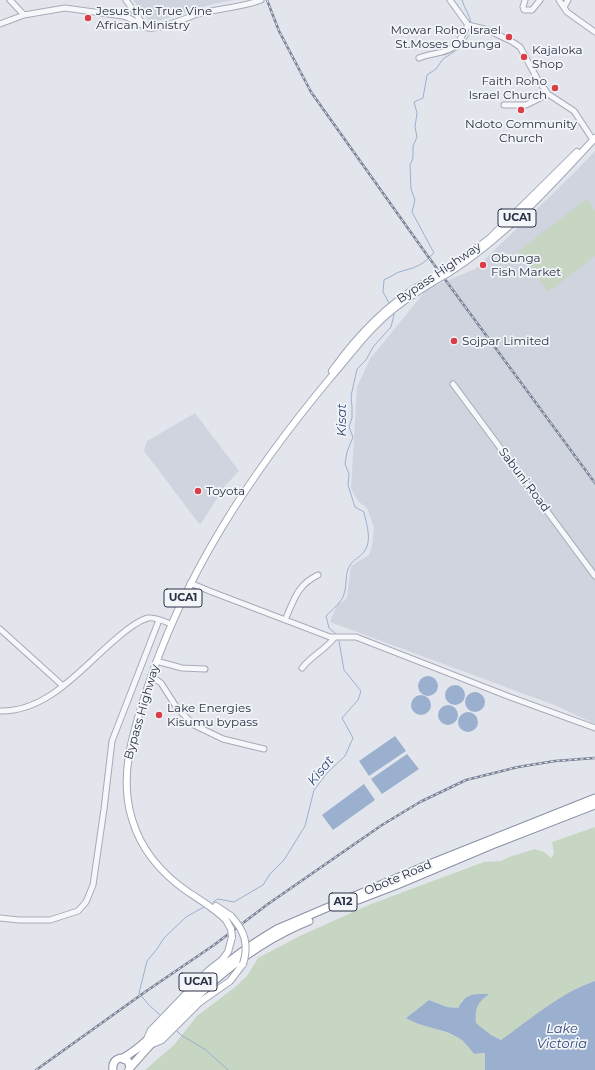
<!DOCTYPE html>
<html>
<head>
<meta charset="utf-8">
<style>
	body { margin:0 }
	canvas { display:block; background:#e2e5ec }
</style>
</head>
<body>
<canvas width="595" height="1070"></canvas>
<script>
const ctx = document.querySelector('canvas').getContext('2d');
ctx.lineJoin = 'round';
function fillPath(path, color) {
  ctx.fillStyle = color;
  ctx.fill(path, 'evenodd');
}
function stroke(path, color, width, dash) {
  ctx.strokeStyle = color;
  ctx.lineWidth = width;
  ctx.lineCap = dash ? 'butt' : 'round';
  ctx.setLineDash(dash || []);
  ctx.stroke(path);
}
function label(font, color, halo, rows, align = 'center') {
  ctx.font = font + ' Montserrat,sans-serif';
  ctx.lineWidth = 3.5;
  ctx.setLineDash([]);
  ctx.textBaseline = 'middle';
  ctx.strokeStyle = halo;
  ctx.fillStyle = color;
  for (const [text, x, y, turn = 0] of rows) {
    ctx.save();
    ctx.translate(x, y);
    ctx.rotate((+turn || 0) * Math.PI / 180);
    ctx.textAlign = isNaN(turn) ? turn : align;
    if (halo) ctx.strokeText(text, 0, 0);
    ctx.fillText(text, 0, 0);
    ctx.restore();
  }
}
fillPath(new Path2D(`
	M133 0H234L213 4 151 23Z
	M595 151V724L557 706 330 622 337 605 345 600 347 597 351 566 369 555 372 546 374 528 367 508 358 501 351 489 357 387 370 359 427 289 475 269 577 170Z
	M195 413 239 471 225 486 200 525 144 451 147 441Z`), '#d0d4de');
fillPath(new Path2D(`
	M587 199 595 210V256L548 292 518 251Z
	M595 827V981L579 987 501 1040 491 1035 476 1023C475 1008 476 1003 488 994L462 1000 458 1008 447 1007 429 1000 406 1018 458 1037 465 1043 474 1054 486 1053 485 1070H145L174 1045 197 1016 234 988 247 976 258 958 302 935 371 904 484 862 501 861 509 857 535 849 544 852 551 858 554 854 552 842Z`), '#c6d6c3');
fillPath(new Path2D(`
	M418 686a10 10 0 1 1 20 0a10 10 0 1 1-20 0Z
	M445 695a10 10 0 1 1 20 0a10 10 0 1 1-20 0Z
	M465 702a10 10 0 1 1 20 0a10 10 0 1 1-20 0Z
	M411 705a10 10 0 1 1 20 0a10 10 0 1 1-20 0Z
	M438 715a10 10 0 1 1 20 0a10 10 0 1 1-20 0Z
	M458 722a10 10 0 1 1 20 0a10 10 0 1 1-20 0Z
	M395 736 406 751 369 776 359 761Z
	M407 754 419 769 382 794 371 779Z
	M364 784 375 800 333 830 322 815Z
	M595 981V1070H485V1053L474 1054C469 1048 465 1042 459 1038 443 1028 422 1028 406 1018L429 1000 447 1007 458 1008C466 993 473 994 489 994 477 1003 475 1008 476 1023L491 1035 501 1040C531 1019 560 993 595 981Z`), '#9bb0ce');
stroke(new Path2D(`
	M462 0C464 8 470 15 471 23
	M389 303 383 292 384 280 399 272 413 268 423 263 434 253 412 212 415 200 411 189 410 165 413 158V146L417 137 415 127 417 113 414 102 423 98 427 75 436 69 443 59 461 47 472 31
	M336 634 329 628 326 616C332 610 342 602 344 594 347 586 345 577 348 569 351 562 355 560 360 556 374 544 367 527 364 512L355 507 348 485 349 474 345 464 347 452 353 437 349 427 352 418V407L351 396 357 369 366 360 373 347 391 327 394 315 393 313
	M213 902 218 899 234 902 263 885 270 874 284 860 305 826 314 790 327 773 345 756 353 738 342 718 358 700 361 691 344 670 339 641
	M161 1016 148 1004 139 993 147 961 157 949 164 938 186 917 204 907
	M176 1030 181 1035 206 1050 228 1070`), '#9bb0ce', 1);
const minor = new Path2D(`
	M10 0 24 15
	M126 0 143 24
	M450 0 468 25 488 30 511 41 520 47 538 80 548 94 574 111 593 140
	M525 0 523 7 524 10H532L540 0
	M559 0 567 12 595 32
	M564 7 568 0
	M0 24 24 15 65 8 123 16C132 18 141 26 148 28 159 30 186 18 198 14 218 8 241 8 261 0
	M419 58C430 53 446 54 455 46 460 41 464 32 468 25
	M504 105H526L548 94
	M453 384 595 576
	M190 583 212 592 330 637H356L510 697 595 728
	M285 620C294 600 297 585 318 575
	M0 629 63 686
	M156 661 182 668 205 669
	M302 668C311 656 325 650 334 638
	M151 676 161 683 177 708 194 725 223 739 264 749
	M0 711C49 712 83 666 117 638 125 631 137 621 148 618 155 617 164 621 171 624
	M0 918 19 920H50L78 911 86 902 93 885 104 809 112 741 159 620`);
const major = new Path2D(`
	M446 270 489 239 577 152
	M447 274C504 238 550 187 595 138
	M332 371C357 336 385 306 422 284
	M216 906 231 916
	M226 920C215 909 202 901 188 892 162 874 141 850 132 819 119 777 132 736 145 695 183 575 251 473 331 377 346 360 359 342 375 326 393 307 416 292 438 279
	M147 1039 151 1030 157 1024 208 971 222 960 228 952 232 937
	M150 1045 162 1040 200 1002 230 981 243 964`);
const highway = new Path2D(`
	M358 900 397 885 492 845 595 805
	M123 1058C148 1044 165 1020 185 1000 213 972 243 949 277 929L432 863 595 798
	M129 1069C180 1010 236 950 309 921
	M113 1070C112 1064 114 1060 120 1058L128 1061 130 1067 129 1070`);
stroke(minor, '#a7abb7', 7);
stroke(major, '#a1a8b9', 8);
stroke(highway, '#8891a4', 9);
stroke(minor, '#f6f7fa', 5);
stroke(major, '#fff', 6);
stroke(highway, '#fff', 7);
const rail = new Path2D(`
	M267 0 279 31 311 92 427 255 595 483
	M36 1070 145 992 214 945 268 904 382 825 420 802 466 780 518 767 555 761 595 758`);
stroke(rail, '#7a8397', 2.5);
stroke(rail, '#f3f5f9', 1, [3]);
const majorBridge = new Path2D(`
	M436 275 446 270
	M438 279 447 274
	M231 916C245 931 249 945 243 964
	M226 920 231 929 232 937`);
stroke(majorBridge, '#a1a8b9', 8, []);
stroke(majorBridge, '#fff', 6);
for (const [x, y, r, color] of [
	[88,18,4,"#da3f49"],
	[509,37,4,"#da3f49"],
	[524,57,4,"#da3f49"],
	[555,88,4,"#da3f49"],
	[521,110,4,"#da3f49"],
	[483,265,4,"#da3f49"],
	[454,341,4,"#da3f49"],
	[198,491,4,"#da3f49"],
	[159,715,4,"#da3f49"]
]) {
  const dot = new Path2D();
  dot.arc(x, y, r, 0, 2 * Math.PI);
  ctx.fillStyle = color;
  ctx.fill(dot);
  stroke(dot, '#f3f5f9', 1.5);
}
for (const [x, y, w] of [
	[517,218,38],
	[183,598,38],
	[343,902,28],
	[198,982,38]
]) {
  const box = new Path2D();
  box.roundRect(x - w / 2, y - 9, w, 18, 3);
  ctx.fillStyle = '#f3f5f9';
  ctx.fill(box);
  stroke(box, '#293146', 1);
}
label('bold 11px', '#293146', null, [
	["UCA1",517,218],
	["UCA1",183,598],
	["A12",343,902],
	["UCA1",198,982]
]);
label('12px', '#293146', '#f3f5f9', [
	["Jesus the True Vine",96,11],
	["African Ministry",96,25],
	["Mowar Roho Israel",501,30,"right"],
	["St.Moses Obunga",501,44,"right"],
	["Kajaloka",532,50],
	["Shop",532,64],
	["Faith Roho",547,81,"right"],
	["Israel Church",547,95,"right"],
	["Ndoto Community",521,124,"center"],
	["Church",521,138,"center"],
	["Obunga",491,258],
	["Fish Market",491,272],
	["Sojpar Limited",462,341],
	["Toyota",206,491],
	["Lake Energies",167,708],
	["Kisumu bypass",167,722]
], 'left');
label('12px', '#293146', '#f3f5f9', [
	["Bypass Highway",439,273,-34],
	["Sabuni Road",524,480,53],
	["Bypass Highway",142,712,-74],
	["Obote Road",398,878,-23]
]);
label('italic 13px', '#2f4c7d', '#f3f5f9', [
	["Kisat",342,420,-90],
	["Kisat",321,771,-51],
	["Lake",562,1029],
	["Victoria",562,1044]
]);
</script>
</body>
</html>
